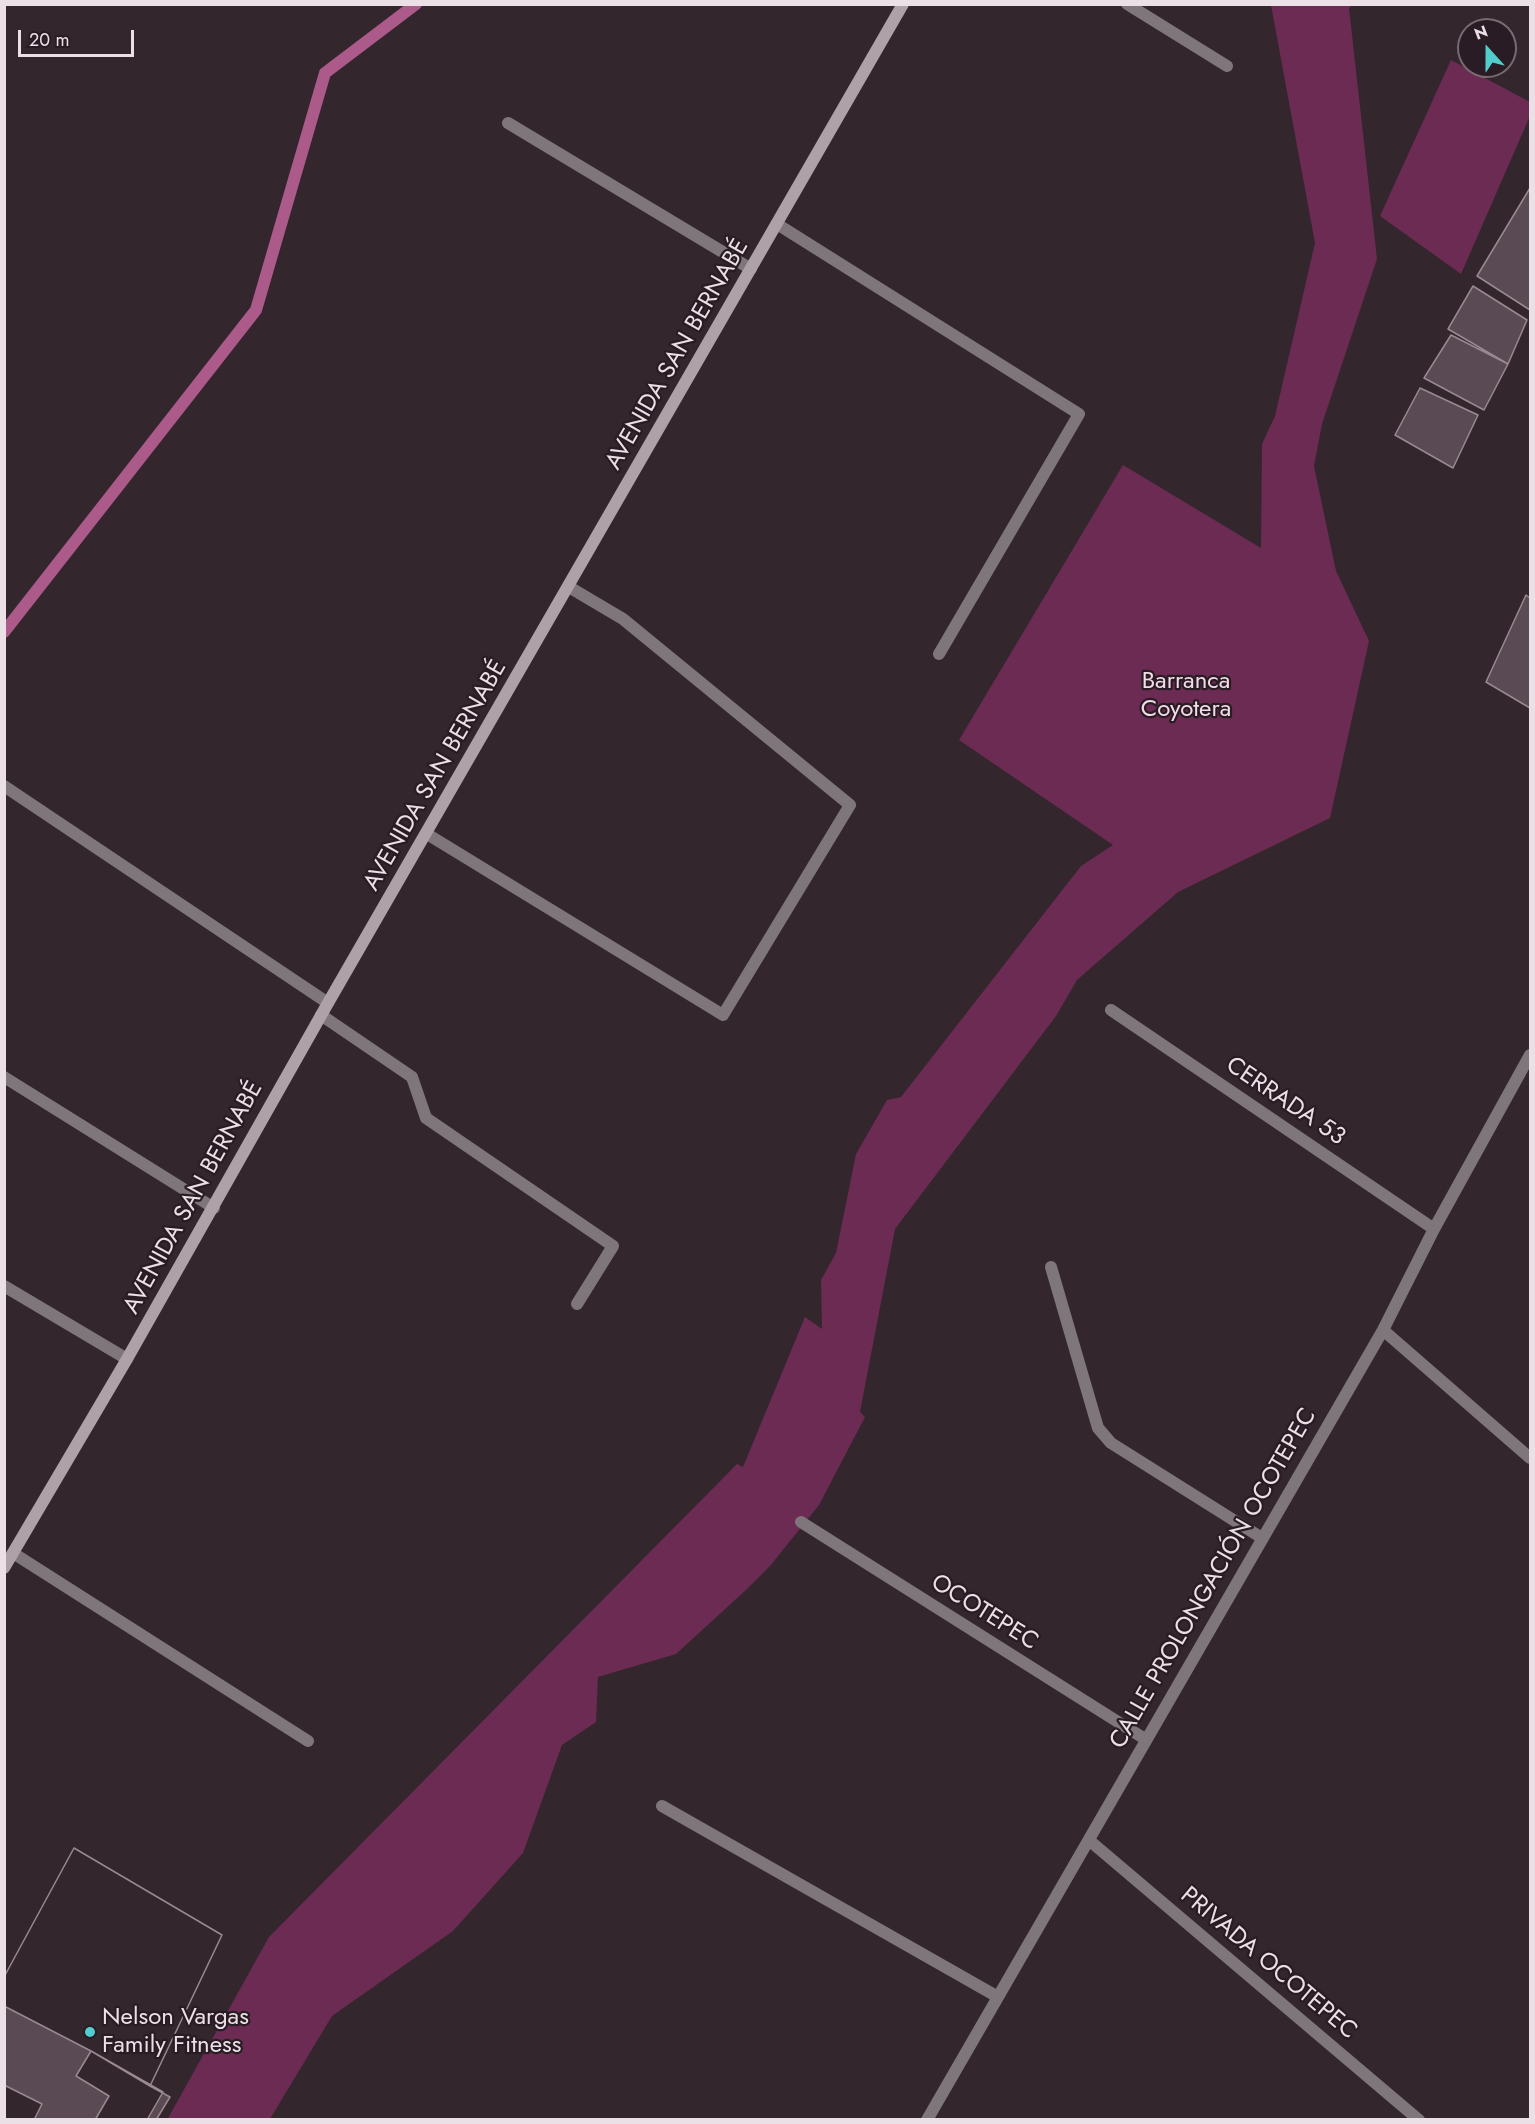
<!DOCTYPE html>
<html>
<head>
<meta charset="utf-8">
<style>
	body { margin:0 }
	#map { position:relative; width:1535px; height:2124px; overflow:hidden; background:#34262d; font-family:Jost,sans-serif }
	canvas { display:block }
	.frame { position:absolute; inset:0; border:6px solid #eae0e5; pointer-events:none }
	.north { position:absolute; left:1457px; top:18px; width:60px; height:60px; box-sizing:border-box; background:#2a1c24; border:2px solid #776a71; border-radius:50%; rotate:339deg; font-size:16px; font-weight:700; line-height:24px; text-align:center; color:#eae0e5 }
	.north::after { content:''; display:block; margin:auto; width:21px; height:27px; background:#52cdcd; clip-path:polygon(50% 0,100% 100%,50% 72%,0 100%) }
	.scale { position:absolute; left:18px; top:30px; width:116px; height:27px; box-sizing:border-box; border:3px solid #eae0e5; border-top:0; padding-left:8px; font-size:18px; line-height:21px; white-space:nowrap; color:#eae0e5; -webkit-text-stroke:4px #2a1c24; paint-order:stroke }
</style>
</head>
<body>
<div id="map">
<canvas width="1535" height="2124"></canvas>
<div class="frame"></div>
<div class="north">N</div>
<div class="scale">20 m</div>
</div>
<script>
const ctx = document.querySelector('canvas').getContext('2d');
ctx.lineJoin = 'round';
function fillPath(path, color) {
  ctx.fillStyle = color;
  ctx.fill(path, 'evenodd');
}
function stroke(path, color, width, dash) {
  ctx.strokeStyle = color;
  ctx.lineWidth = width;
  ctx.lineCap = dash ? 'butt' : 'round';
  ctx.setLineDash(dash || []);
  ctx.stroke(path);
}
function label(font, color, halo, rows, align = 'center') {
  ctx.font = font + ' Jost,sans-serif';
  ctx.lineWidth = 4.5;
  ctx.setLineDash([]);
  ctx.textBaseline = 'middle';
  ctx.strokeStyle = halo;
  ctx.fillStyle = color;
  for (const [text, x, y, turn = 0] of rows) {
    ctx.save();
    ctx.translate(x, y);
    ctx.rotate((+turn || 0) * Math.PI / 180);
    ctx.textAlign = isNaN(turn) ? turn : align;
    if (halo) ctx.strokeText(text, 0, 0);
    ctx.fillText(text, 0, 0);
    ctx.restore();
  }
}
fillPath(new Path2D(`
	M1271 5H1353L1349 8 1377 259 1322 424 1314 466 1336 571 1369 641 1330 818 1178 892 1077 980 1056 1016 895 1229 860 1412 865 1417 819 1505 770 1566 747 1589 676 1654 598 1677 596 1722 562 1745 523 1853 453 1931 332 2016 270 2119 167 2120 269 1937 737 1464 743 1467 805 1317 822 1329 821 1280 836 1253 856 1154 887 1100 901 1097 1081 866 1113 845 959 740 1123 465 1261 548 1262 444 1275 416 1315 243Z
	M1451 60 1530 102V116L1461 274 1380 216Z`), '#6b2b52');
stroke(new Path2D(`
	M4 632 256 310 325 73 416 4`), '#ac5a8a', 12);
const building = new Path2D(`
	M1530 188V310L1477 276Z
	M1473 286 1527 320 1508 364 1448 329Z
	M1451 335 1508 364 1484 410 1424 378Z
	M1420 388 1478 415 1453 468 1395 435Z
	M1526 595 1530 598V708L1486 682Z
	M74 1848 222 1935 150 2086 170 2097 156 2120H4V1977Z
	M74 1848 222 1935 150 2086 91 2051 4 2006V1977Z
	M91 2051 163 2092 147 2120H95L109 2096 76 2076Z
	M4 2085 42 2104 34 2120H4Z`);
fillPath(building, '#5a4a53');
stroke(building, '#9b8992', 1.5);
stroke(new Path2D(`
	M1127 4 1227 66
	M508 123 751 269
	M777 224 1079 414 939 654
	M4 786 328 1003
	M427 834 723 1015 850 805 623 619 569 587
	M1111 1010 1434 1229
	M321 1015 412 1077 426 1118 613 1246 577 1304
	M4 1077 214 1208
	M1051 1267 1098 1428 1111 1443 1262 1538
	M4 1286 127 1359
	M1383 1330 1530 1458
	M801 1522 1145 1739
	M13 1553 308 1741
	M662 1806 998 1997
	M1090 1841 1419 2120
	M927 2120 1383 1330 1434 1229 1530 1055`), '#7e767a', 12);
stroke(new Path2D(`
	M4 1568 127 1359 328 1003 903 4`), '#aea1a7', 12);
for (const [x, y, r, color] of [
	[90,2032,6,"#52cdcd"]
]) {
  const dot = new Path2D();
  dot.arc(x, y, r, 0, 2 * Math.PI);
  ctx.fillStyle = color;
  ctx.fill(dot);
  stroke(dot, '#2a1c24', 2);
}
label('24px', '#eae0e5', '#2a1c24', [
	["AVENIDA SAN BERNABÉ",678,355,-60],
	["AVENIDA SAN BERNABÉ",436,776,-60],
	["CERRADA 53",1285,1102,34],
	["AVENIDA SAN BERNABÉ",194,1198,-61],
	["CALLE PROLONGACIÓN OCOTEPEC",1214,1579,-60],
	["OCOTEPEC",984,1613,32],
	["PRIVADA OCOTEPEC",1268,1964,40]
]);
label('24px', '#f3dce7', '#2a1c24', [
	["Barranca",1186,682],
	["Coyotera",1186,710]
]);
label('24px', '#eae0e5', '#2a1c24', [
	["Nelson Vargas",102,2018],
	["Family Fitness",102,2046]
], 'left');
</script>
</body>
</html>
